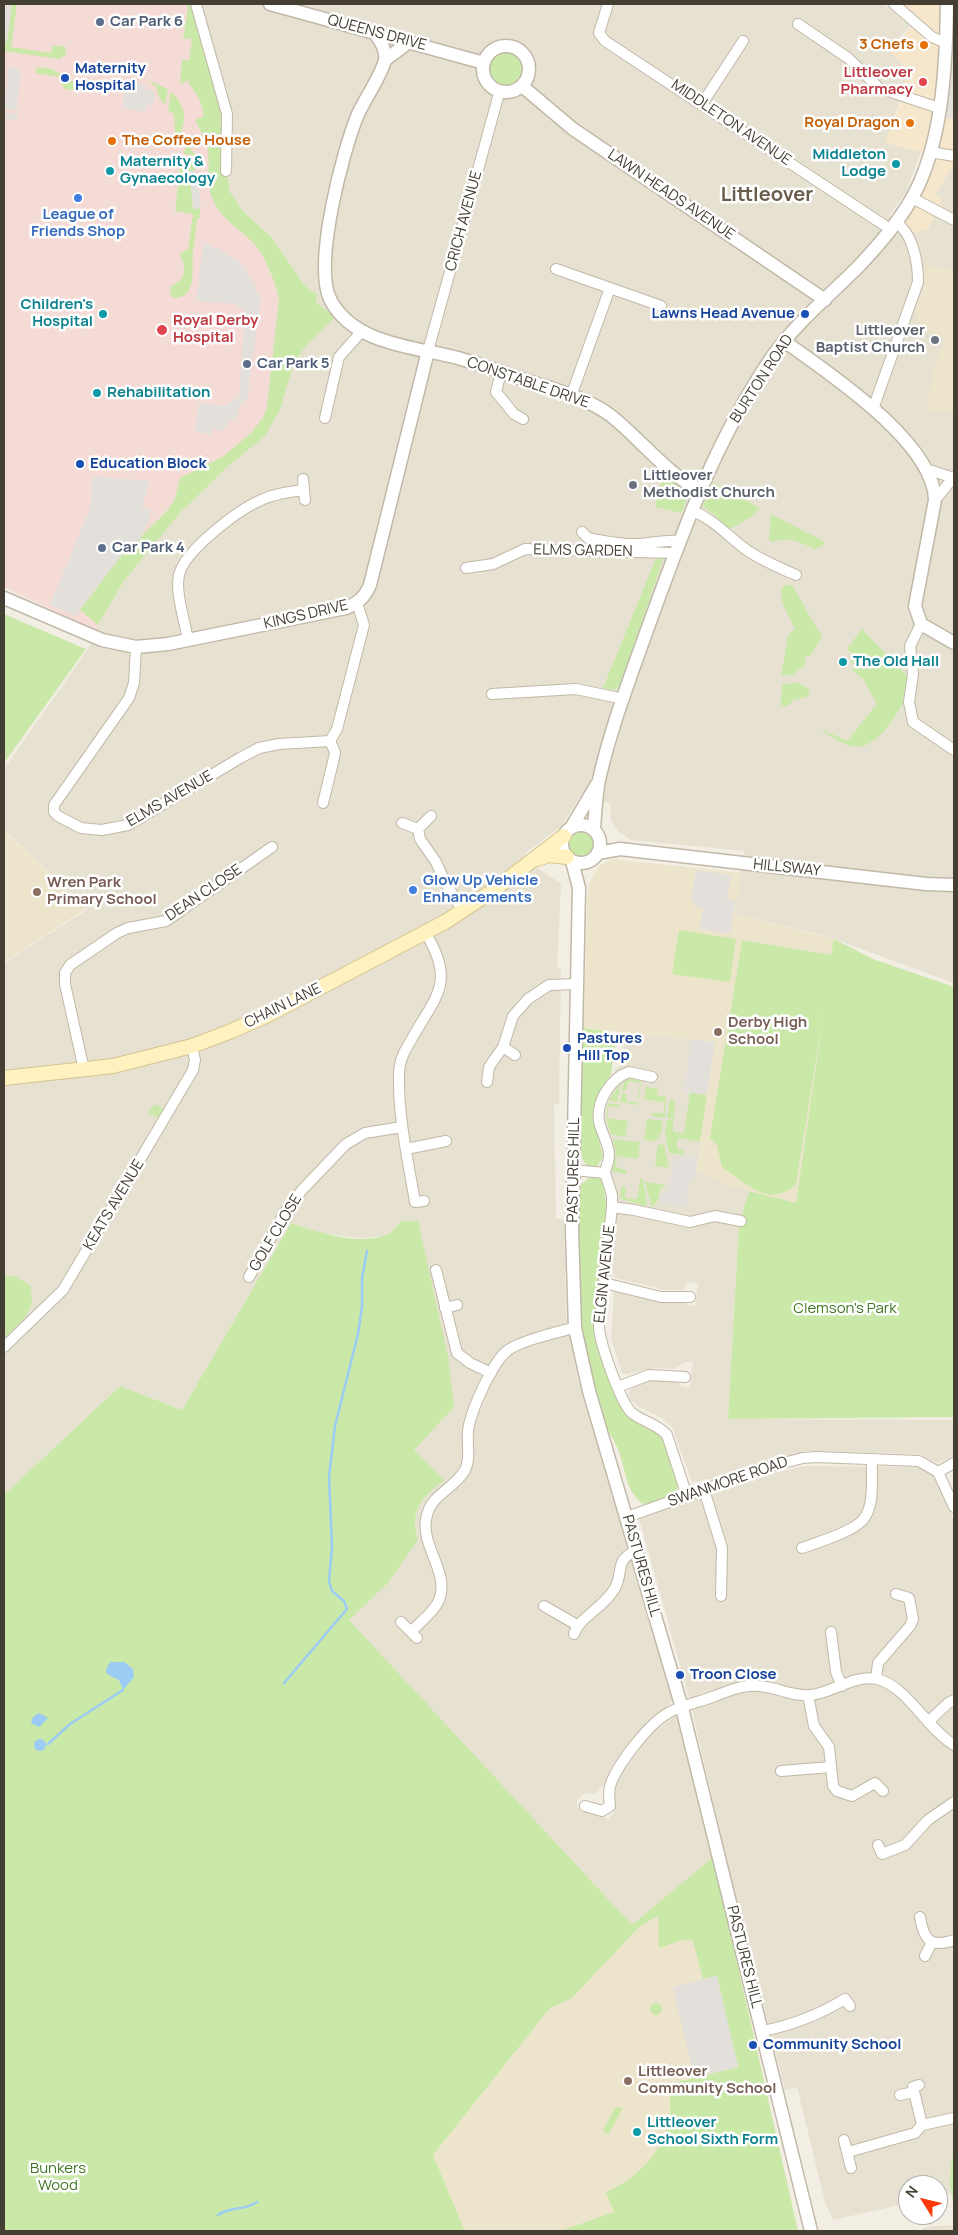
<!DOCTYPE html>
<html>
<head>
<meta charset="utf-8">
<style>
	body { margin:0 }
	#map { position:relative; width:958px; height:2235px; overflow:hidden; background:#f2eee3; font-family:Manrope,sans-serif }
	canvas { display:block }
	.frame { position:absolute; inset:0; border:5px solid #443e33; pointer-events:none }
	.north { position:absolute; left:898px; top:2175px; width:50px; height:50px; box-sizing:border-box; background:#fff; border:1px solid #b4b2ad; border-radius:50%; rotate:306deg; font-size:14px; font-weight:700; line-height:20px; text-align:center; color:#443e33 }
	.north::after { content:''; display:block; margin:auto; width:18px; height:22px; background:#ff3b0d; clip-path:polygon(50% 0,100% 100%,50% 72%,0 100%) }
</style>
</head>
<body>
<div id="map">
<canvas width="958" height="2235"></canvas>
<div class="frame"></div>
<div class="north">N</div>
</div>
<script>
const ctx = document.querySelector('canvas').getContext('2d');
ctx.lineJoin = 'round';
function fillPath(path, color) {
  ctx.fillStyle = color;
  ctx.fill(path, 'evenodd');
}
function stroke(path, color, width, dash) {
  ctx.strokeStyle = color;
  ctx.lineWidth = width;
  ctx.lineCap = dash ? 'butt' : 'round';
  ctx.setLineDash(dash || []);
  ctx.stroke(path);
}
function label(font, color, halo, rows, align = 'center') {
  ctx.font = font + ' Manrope,sans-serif';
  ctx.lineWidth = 5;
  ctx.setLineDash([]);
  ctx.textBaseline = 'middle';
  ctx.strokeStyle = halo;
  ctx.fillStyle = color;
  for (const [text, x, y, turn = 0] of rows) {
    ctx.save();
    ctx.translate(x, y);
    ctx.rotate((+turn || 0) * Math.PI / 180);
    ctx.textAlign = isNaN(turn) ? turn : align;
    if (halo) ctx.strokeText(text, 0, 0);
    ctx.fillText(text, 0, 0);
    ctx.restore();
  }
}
fillPath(new Path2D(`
	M194 4H884L910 26 889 50 903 64 898 71 907 79 887 139 897 146 921 152 906 192 889 216 915 232 927 228 941 199 934 194 954 160V983L826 936 734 914 744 851 631 840 620 833 611 821 610 803 581 795 562 826 525 853 538 868 561 884 557 967 561 968 559 1104 554 1105 556 1219H564L566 1314 577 1377 619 1512 672 1700 605 1783 595 1793 584 1794 577 1800V1806L581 1811 600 1814 608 1820 614 1813 613 1802 615 1780 641 1743 676 1715 713 1857 632 1926 348 1620 388 1583 418 1540 414 1526 417 1509 429 1491 445 1480 414 1450 448 1357 401 1221 385 1236 362 1238 325 1234 291 1223 182 1410 120 1386 4 1495V963L88 909 4 830V769L90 646 98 625 124 581 180 513 226 468 264 437 280 410 295 358 297 359 307 344 334 317 316 302 317 294 305 286 272 238 243 211 228 191Z
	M626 1033 715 1042 696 1172 749 1191 739 1226 728 1419 954 1420V1456L937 1463 920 1454 807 1451 703 1481 692 1482 672 1427 663 1419 636 1405 629 1399V1393L632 1387 643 1381 654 1379 677 1381 682 1387 690 1388 693 1362H685L674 1369 655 1368 627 1374 622 1373 611 1338 614 1291 617 1289 683 1301 687 1305 695 1306 698 1283 687 1282 683 1290H666L615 1278 612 1268 616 1214 603 1181 602 1152 595 1123 596 1103 604 1084 620 1065Z
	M804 1466 920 1467 933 1476 944 1495 954 1522 953 2193 938 2196V2185H908V2203L833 2220 825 2202 797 2087 785 2090 728 1865 688 1693 639 1518 773 1473Z
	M948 2225 954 2226V2231H919L926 2227Z`), '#e7e1d1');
fillPath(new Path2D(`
	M902 4H954V164L935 195 942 200 928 230 913 232 903 223 931 164 921 152 885 143 906 88 903 65 889 51 911 27 906 8Z`), '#f6e6cc');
fillPath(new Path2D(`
	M939 266 954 273 953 413 927 411 934 366 946 339 920 328 921 324 915 321 917 316 915 313 924 289 925 267Z
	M4 831 87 908 4 962Z
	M612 859 742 873 734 914 834 939 796 1204 727 1185 696 1172 715 1042 584 1028 587 898 590 882 598 867Z
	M713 1857 798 2231H465L433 2155 550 2008Z`), '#ece5cc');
fillPath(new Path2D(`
	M4 4H194L225 192 302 291 335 317 307 344 297 359H295L280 410 264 437 226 468 180 513 124 581 98 625 97 631 4 587Z`), '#f4dbd5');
fillPath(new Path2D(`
	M12 4H17L11 47 51 53 53 45 66 47V54L60 59 4 51V42L7 41Z
	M185 4H194L222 109 229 191 243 211 272 238 305 286 317 294 316 302 335 317 307 344 297 359H295L280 410 264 437 226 468 180 513 124 581 98 625 80 610 120 557 166 512 174 501 180 478 224 456 251 433 263 418 267 407 279 298C275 282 267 260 256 246 243 230 226 225 214 202 205 183 210 170 208 150 208 142 199 128 195 120L204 116 200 100 187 80 181 84 180 82 182 60H189L192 39 183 38 188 7Z
	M488 69a18 18 0 1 1 36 0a18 18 0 1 1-36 0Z
	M40 67 52 69 61 74 60 77 35 73 36 69Z
	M63 80 84 83 91 79 89 90 86 92 65 89 62 85Z
	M148 80 168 89 165 105 159 97 156 87Z
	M171 92C185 103 188 121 179 136L175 132 174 113H171L168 109Z
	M186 146H189L195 155V171H190L194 209 200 208V218L197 219C196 230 195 240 193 251 191 267 197 284 184 296L176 298 170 296 171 286C187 280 186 269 180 254L188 249 193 214 175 211 180 167 189 168 191 155 184 154Z
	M668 476 688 494 682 513 655 507 660 486Z
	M713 482 760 508 751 517 728 530 714 514 703 506Z
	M771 514 825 542V544L816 549C800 543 791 536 773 542L769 539Z
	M664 556 620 686 613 690 603 688 656 558Z
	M786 585H792L822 637 810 656 805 657V665L792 675 781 676 788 636 795 628C788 615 781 604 781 589Z
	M4 614 86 649 4 763Z
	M862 629 910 679C907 698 903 705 892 721 867 755 851 753 819 728L847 741 877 704 863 679 852 670 856 666 851 662 855 656 847 649Z
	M799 683 810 690 807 697 793 700 788 706 780 705 783 684Z
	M569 845a13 13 0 1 1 26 0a13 13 0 1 1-26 0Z
	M679 930 736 939 730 982 672 974Z
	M834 939 873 959 954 987V1417L728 1419 739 1225 749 1191 796 1203 825 1003 796 1184C769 1210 745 1182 722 1167L717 1145 710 1138 742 940 831 955Z
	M583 1028 607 1031 617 1036 611 1074 596 1103 595 1123 603 1157 596 1168C586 1168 583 1162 581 1153Z
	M633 1078 643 1083H641L638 1105 620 1102 622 1093 627 1094 626 1101 637 1103 640 1083 629 1081 625 1091H622L624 1081Z
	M621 1083 617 1102 609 1100Z
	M646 1087 658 1089 657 1095 666 1097 665 1118 651 1116 652 1113H663L665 1103 644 1099Z
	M690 1092 707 1095 700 1142 678 1138 677 1149 684 1151 683 1155 669 1153 665 1134 667 1120H673V1132L684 1133Z
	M670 1100H675L674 1119 667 1118Z
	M608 1103 620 1105 616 1107 609 1106 607 1118 628 1121 625 1137 611 1134 606 1118Z
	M154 1104 166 1110 161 1119 149 1113Z
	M647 1119 663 1121 661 1133 655 1141 644 1140Z
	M613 1139 640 1142 638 1159 617 1156 616 1167 626 1170V1174L611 1171 616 1153Z
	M658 1144 664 1145 669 1168 655 1166Z
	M593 1175 603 1181 607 1209 602 1356 640 1422 661 1435 667 1444 679 1484 675 1495 654 1503 643 1504C625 1491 626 1469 618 1449 615 1441 609 1434 606 1426 578 1345 572 1268 581 1184Z
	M640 1179H643L647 1204 644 1206 620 1198 622 1186 626 1187 625 1198 637 1199Z
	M645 1182 666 1185 660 1190 658 1200 652 1208Z
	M401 1221H418L448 1357 454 1407 414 1450 445 1480C422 1496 409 1511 418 1540L388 1583 349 1620 632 1925 713 1857 798 2231H560L614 2212 606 2192C638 2178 665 2151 670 2115 671 2105 669 2094 669 2084L738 2067 717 1976 703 1979 693 1941 685 1939 659 1948C658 1939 660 1921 658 1916L640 1926 572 1998 550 2008 433 2155 465 2231H4V1495L120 1386 182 1410 291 1223C319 1232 354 1245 383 1236 390 1235 396 1226 401 1221Z
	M4 1275 15 1277 30 1285C37 1313 22 1320 4 1338Z
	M650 2009a6 6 0 1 1 12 0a6 6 0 1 1-12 0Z
	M616 2107 623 2108 608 2135 603 2130Z
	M954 2148V2202C947 2188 951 2164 954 2148Z`), '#cae9a9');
fillPath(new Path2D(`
	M5 4H12L7 42H4Z
	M954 14V118L944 119 951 39Z
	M9 67 21 69 17 110 4 109Z
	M117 83 144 84 146 90 155 91 153 105H147L145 112 122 108 124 92 116 90Z
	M4 112 18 114 17 121 4 119Z
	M197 170 201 208 193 209 189 171Z
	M204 242 230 255 245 268 261 298 247 400 239 407 236 420H229V423L221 431 213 429 212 435 195 432 199 403 225 406 239 396 245 310 237 309V304L196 301Z
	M93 476 149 481 142 508 151 510 148 523 141 538 120 557 75 616 50 605 90 508Z
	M696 870 731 875 727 899 735 900 730 934 700 929 703 908 694 907 695 901 691 900Z
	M691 1039 715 1042 707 1095 684 1092Z
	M674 1155 698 1158 694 1181H689L686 1207 660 1202 663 1191 668 1192Z
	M717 1976 738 2067 694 2077 673 1987Z`), '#e3e0dc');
fillPath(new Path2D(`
	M110 1662H124L133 1669 134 1677 123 1690 119 1680 107 1674 106 1670Z
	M39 1713 48 1718 39 1727 31 1723 33 1717Z
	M34 1745a6 6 0 1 1 12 0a6 6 0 1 1-12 0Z`), '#9cccf3');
stroke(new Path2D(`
	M284 1683 347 1609 344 1601 332 1591 329 1581 332 1547 329 1477 335 1426 358 1334 362 1307V1278L367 1251
	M48 1744 70 1724 123 1690
	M218 2215C230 2206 245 2211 257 2202`), '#9cccf3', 2.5);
const minor = new Path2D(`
	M196 4 227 114 226 171
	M608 4 599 33 605 41 890 229
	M894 4 932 37 946 43
	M798 24 848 58 879 88 939 108
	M702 104 743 41
	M930 152 954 156
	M912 198 954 220
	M556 269 661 306
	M428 351 500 90
	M501 372 496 392 514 414 523 419
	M571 396 610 288
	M873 409 918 282C918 262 913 234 896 222
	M325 418 339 357 362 331
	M926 469 954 478
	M303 479 305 500
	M935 500 954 477
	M691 510C713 519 726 534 744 548 760 560 778 567 796 575
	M582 532 588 538C604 541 622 545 639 544 653 543 664 540 679 541
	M466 568 493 564 525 549 674 553
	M921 624 910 646 913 674 909 702 913 722 954 750
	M188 640C185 622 175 592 179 575 184 551 237 511 259 501 273 494 288 492 304 490
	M136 647 134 683 129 698 54 805V812L58 816 81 828 102 830 128 825 240 758 259 748 279 744 330 741 337 729 364 625 357 603
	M492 694 576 689 624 699
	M323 803 334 758 335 752 330 741
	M431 816 418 829 420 839 436 862 445 882 463 911
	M402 823 418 829
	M503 1047 515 1055
	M84 1070 65 984V973L70 965 117 933 128 928 166 921 272 847
	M487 1082 489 1067 503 1047 513 1016 528 999 549 985 578 984
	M406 1149 446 1141
	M573 1170 605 1173
	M605 1173 612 1195V1207L599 1326C599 1341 621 1404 632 1413 643 1422 658 1424 667 1435L687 1496
	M605 1173C606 1167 609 1161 609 1155 609 1143 601 1133 599 1121 596 1101 611 1078 629 1072L652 1077
	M424 1201 415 1202C408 1160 398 1117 399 1074 399 1063 404 1051 410 1042 435 996 457 984 425 932
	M612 1207 634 1210 690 1222 715 1216 741 1221
	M436 1270 457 1353 470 1363 491 1373
	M249 1277 285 1212 302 1190 346 1144 365 1133 402 1127
	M604 1283 661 1297H690
	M445 1308 457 1305
	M4 1347 63 1290 193 1070 195 1060 192 1046
	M618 1387 649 1375 685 1377
	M938 1472 954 1463
	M704 1490 722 1548 721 1596
	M627 1517 764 1468 803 1458 816 1457 919 1461 938 1472 954 1507
	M802 1548C818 1542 857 1531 865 1517 875 1502 871 1476 872 1459
	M544 1606 577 1625
	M401 1622 417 1638
	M411 1632C419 1623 431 1614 437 1604 453 1577 421 1547 426 1520 429 1494 454 1490 465 1470 472 1456 465 1441 469 1425 473 1407 492 1363 507 1351 517 1342 560 1331 575 1328
	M831 1632 836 1672 842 1686
	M574 1634C579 1617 604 1608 615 1588 624 1571 614 1560 637 1550
	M876 1679 878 1663 910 1626 913 1619 909 1598 896 1594
	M808 1695 814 1726 829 1747 833 1786 837 1791 852 1796 875 1783 883 1791
	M928 1722 948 1703 954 1700
	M781 1771 831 1767
	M585 1806 602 1811 610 1806C609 1798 608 1790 611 1783 619 1762 649 1724 668 1713 682 1705 700 1702 715 1696 728 1691 744 1684 759 1686 777 1687 792 1697 811 1695 832 1693 855 1674 877 1679 907 1686 927 1729 954 1745
	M878 1845 882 1854 905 1845 928 1820 954 1802
	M920 1917C924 1941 931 1948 954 1940
	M925 1956 932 1942
	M763 2031C792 2025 819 2015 845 1999L850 2006
	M919 2085 913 2087 922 2125
	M900 2095 914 2092
	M844 2140 851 2168
	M848 2152 915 2133 922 2125 954 2118`);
const tertiary = new Path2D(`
	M270 4 484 63
	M374 32C380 40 387 51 385 60 382 74 365 99 358 114 343 150 312 267 331 301 355 345 416 347 458 358 478 364 499 371 519 378 548 388 584 396 610 415 634 433 673 480 699 489
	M483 69a23 23 0 1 1 46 0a23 23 0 1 1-46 0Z
	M385 60 409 42
	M522 86 573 129 825 300
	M784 341C827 372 934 442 935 500L915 606 921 624 954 643
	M4 598 102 640 136 647 168 644 346 608C358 603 365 597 370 585L428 351
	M562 844a19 19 0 1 1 38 0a19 19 0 1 1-38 0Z
	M571 828 597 784
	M594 830C595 814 596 796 599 780 610 730 630 678 647 630 682 534 714 442 772 357 796 323 829 296 858 267 878 246 898 223 912 198 943 143 946 65 947 4
	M598 853 620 849 926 884 954 885
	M572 861 579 888 572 1231 575 1328 589 1391 682 1708 811 2231`);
const secondary = new Path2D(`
	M537 859 549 855 567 857
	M4 1078 113 1066 192 1046 229 1032 268 1015 445 922 491 892 564 836`);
stroke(minor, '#c1b9a8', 12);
stroke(tertiary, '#c1b9a8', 15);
stroke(secondary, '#d4c590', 16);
stroke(minor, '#fff', 10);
stroke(tertiary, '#fff', 12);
stroke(secondary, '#fff2c0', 14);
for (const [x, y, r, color] of [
	[100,22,5,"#5c6f8a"],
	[924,45,5,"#e8710a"],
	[65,78,5,"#1a4fb4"],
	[923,82,5,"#e0444e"],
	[910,123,5,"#e8710a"],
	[112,141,5,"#e8710a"],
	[896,164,5,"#0f9aa8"],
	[110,171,5,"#0f9aa8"],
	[78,198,5,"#3f7fe0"],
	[103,314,5,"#0f9aa8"],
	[805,314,5,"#1a4fb4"],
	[162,330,6,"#e0444e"],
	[935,340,5,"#6b7280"],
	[247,364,5,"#5c6f8a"],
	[97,393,5,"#0f9aa8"],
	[80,464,5,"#1a4fb4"],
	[633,485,5,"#6b7280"],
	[102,548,5,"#5c6f8a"],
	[843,662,5,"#0f9aa8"],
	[413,890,5,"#3f7fe0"],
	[37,892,5,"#8d6e63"],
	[718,1032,5,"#8d6e63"],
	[567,1048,5,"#1a4fb4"],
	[680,1675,5,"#1a4fb4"],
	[753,2045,5,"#1a4fb4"],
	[628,2081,5,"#8d6e63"],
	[637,2132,5,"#0f9aa8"]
]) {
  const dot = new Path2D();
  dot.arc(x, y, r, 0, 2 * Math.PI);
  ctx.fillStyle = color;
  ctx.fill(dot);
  stroke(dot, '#fff', 2);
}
label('bold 15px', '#4e5e75', '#fff', [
	["Car Park 6",110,22],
	["Car Park 5",257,364],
	["Car Park 4",112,548]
], 'left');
label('15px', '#443e33', '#fff', [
	["QUEENS DRIVE",377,33,15],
	["MIDDLETON AVENUE",731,123,34],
	["LAWN HEADS AVENUE",671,195,34],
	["CRICH AVENUE",464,221,-75],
	["BURTON ROAD",762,379,-57],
	["CONSTABLE DRIVE",528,383,19],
	["ELMS GARDEN",583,551,1],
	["KINGS DRIVE",306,615,-13],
	["ELMS AVENUE",170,799,-30],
	["HILLSWAY",787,868,6],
	["DEAN CLOSE",204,893,-34],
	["CHAIN LANE",283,1006,-26],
	["PASTURES HILL",574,1170,-89],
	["KEATS AVENUE",114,1205,-59],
	["GOLF CLOSE",276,1233,-59],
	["ELGIN AVENUE",605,1274,-84],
	["SWANMORE ROAD",728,1482,-19],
	["PASTURES HILL",641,1566,74],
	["PASTURES HILL",744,1957,76]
]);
label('bold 15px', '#c56008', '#fff', [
	["3 Chefs",914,45],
	["Royal Dragon",900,123],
	["The Coffee House",122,141,"left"]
], 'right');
label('bold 15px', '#164399', '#fff', [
	["Maternity",75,69],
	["Hospital",75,86],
	["Lawns Head Avenue",795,314,"right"],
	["Education Block",90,464],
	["Pastures",577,1039],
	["Hill Top",577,1056],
	["Troon Close",690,1675],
	["Community School",763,2045]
], 'left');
label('bold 15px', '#be3a42', '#fff', [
	["Littleover",913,73],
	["Pharmacy",913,90],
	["Royal Derby",173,321,"left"],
	["Hospital",173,338,"left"]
], 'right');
label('bold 15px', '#0d838f', '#fff', [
	["Middleton",886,155,"right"],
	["Lodge",886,172,"right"],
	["Maternity &",120,162],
	["Gynaecology",120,179],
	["Children's",93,305,"right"],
	["Hospital",93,322,"right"],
	["Rehabilitation",107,393],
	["The Old Hall",853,662],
	["Littleover",647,2123],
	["School Sixth Form",647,2140]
], 'left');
label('bold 15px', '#366cbe', '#fff', [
	["League of",78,215],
	["Friends Shop",78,232],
	["Glow Up Vehicle",423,881,"left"],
	["Enhancements",423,898,"left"]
]);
label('bold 15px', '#5b616d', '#fff', [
	["Littleover",925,331],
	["Baptist Church",925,348],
	["Littleover",643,476,"left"],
	["Methodist Church",643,493,"left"]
], 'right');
label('bold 15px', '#785e54', '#fff', [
	["Wren Park",47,883],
	["Primary School",47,900],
	["Derby High",728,1023],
	["School",728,1040],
	["Littleover",638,2072],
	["Community School",638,2089]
], 'left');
label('15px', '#417824', '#fff', [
	["Clemson's Park",845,1309],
	["Bunkers",58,2169],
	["Wood",58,2186]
]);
label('bold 20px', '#685d4a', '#fff', [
	["Littleover",767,195]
]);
</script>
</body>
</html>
